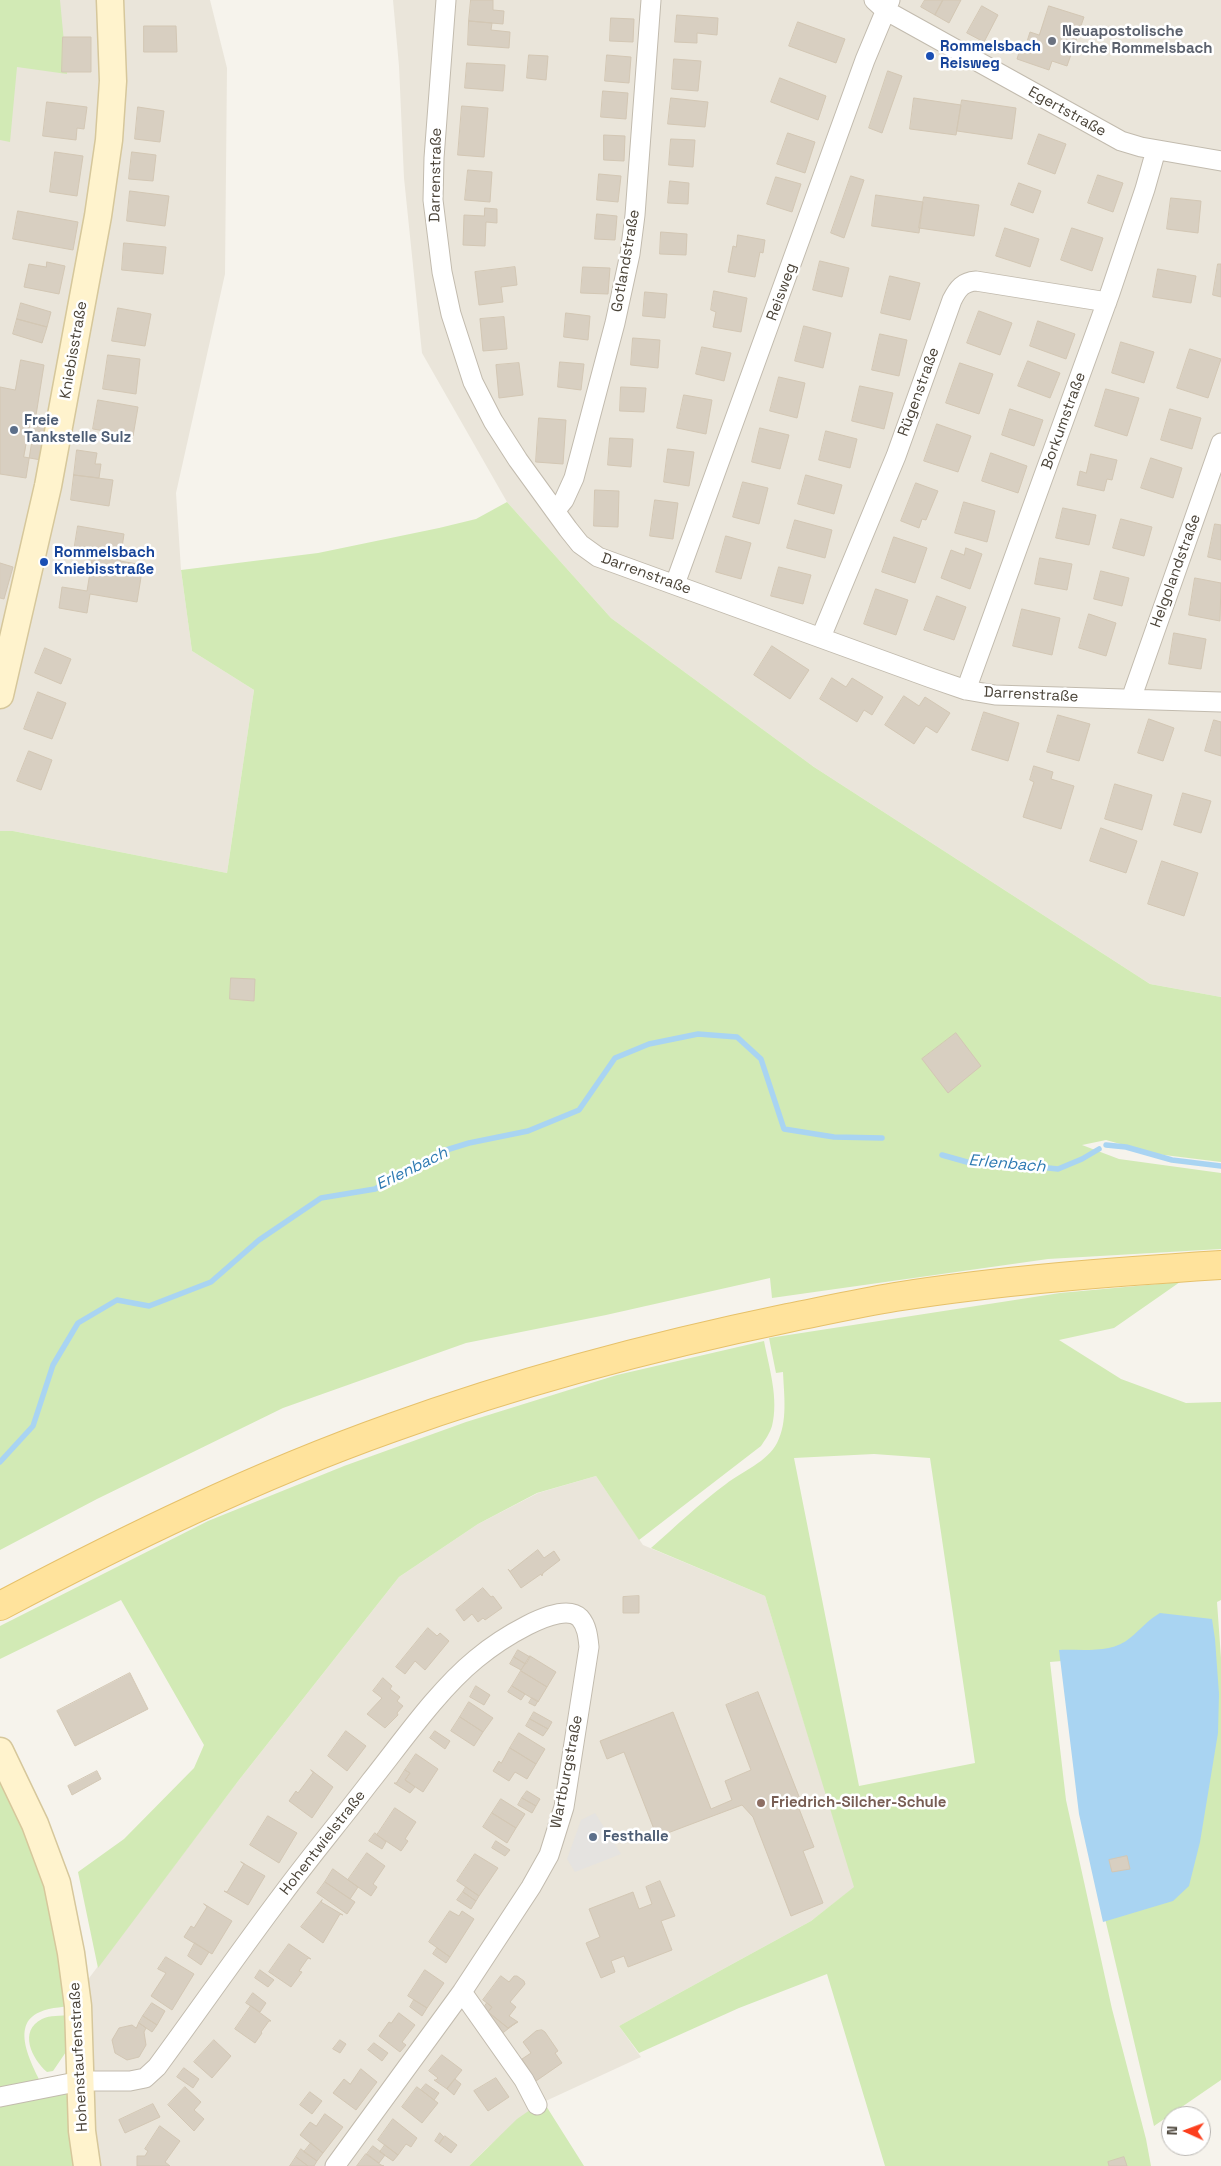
<!DOCTYPE html>
<html>
<head>
<meta charset="utf-8">
<style>
	body { margin:0 }
	#map { position:relative; width:1221px; height:2166px; overflow:hidden; background:#f6f3ec; font-family:"Space Grotesk",sans-serif }
	canvas { display:block }
	.north { position:absolute; left:1161px; top:2106px; width:50px; height:50px; box-sizing:border-box; background:#fff; border:1px solid #b7b4b0; border-radius:50%; rotate:272deg; font-size:14px; font-weight:700; line-height:20px; text-align:center; color:#4b4439 }
	.north::after { content:''; display:block; margin:auto; width:18px; height:22px; background:#fc3f1d; clip-path:polygon(50% 0,100% 100%,50% 72%,0 100%) }
</style>
</head>
<body>
<div id="map">
<canvas width="1221" height="2166"></canvas>
<div class="north">N</div>
</div>
<script>
const ctx = document.querySelector('canvas').getContext('2d');
ctx.lineJoin = 'round';
function fillPath(path, color) {
  ctx.fillStyle = color;
  ctx.fill(path, 'evenodd');
}
function stroke(path, color, width, dash) {
  ctx.strokeStyle = color;
  ctx.lineWidth = width;
  ctx.lineCap = dash ? 'butt' : 'round';
  ctx.setLineDash(dash || []);
  ctx.stroke(path);
}
function label(font, color, halo, rows, align = 'center') {
  ctx.font = font + ' "Space Grotesk",sans-serif';
  ctx.lineWidth = 5;
  ctx.setLineDash([]);
  ctx.textBaseline = 'middle';
  ctx.strokeStyle = halo;
  ctx.fillStyle = color;
  for (const [text, x, y, turn = 0] of rows) {
    ctx.save();
    ctx.translate(x, y);
    ctx.rotate((+turn || 0) * Math.PI / 180);
    ctx.textAlign = isNaN(turn) ? turn : align;
    if (halo) ctx.strokeText(text, 0, 0);
    ctx.fillText(text, 0, 0);
    ctx.restore();
  }
}
fillPath(new Path2D(`
	M0 0H210L227 68 225 274 176 493 181 570 192 651 254 690 227 873 13 831H0Z
	M393 0H1221V997L1150 984 814 767 611 618 507 502 422 353 404 178 399 66Z
	M596 1476 643 1545 765 1596 855 1887 811 1921 619 2026 641 2057 537 2105 487 2148 469 2166H87L77 1994 239 1780 399 1577 478 1524 538 1493Z`), '#eae5da');
fillPath(new Path2D(`
	M0 0H60L67 74 17 67 10 142 0 140Z
	M507 502 611 618 814 767 1150 984 1221 997V1162L1156 1154 1106 1140 1082 1145 1119 1159 1221 1173V1249L1048 1259 772 1298 770 1278 606 1315 466 1343 283 1408 97 1499 0 1550V831H13L227 873 254 690 192 651 181 570 318 553 439 528 476 519Z
	M1180 1282 1114 1328 1059 1340 1121 1379 1186 1403 1221 1402V1600L1217 1602 1221 1658V2080L1154 2126 1091 1859 1062 1661 1050 1662 1066 1800 1112 2009 1146 2139 1151 2166H885L827 1974 739 2008 639 2053 619 2026 811 1921 854 1887 765 1596 651 1548C676 1526 700 1503 726 1484 743 1471 767 1462 777 1443 788 1422 784 1395 783 1372L776 1373 769 1338 1060 1293ZM874 1454 930 1458 975 1763 859 1786 794 1458Z
	M764 1341C769 1367 779 1399 772 1426 770 1433 765 1440 761 1446L639 1540 596 1476 537 1493 478 1524 399 1577 239 1780 98 1968 78 1872 124 1839 194 1768 204 1745 121 1600 0 1659V1626L208 1521 344 1466 466 1422 617 1375Z
	M0 1751 23 1795 78 2005C66 2007 51 2007 40 2012 8 2025 34 2068 43 2087L81 2081 87 2166H0Z
	M70 2015 68 2049 53 2071 47 2072C32 2059 18 2031 42 2019 50 2015 61 2016 70 2015Z
	M543 2101 584 2166H469L517 2119Z`), '#d2eab5');
fillPath(new Path2D(`
	M595 1813 621 1854 575 1872 567 1859 581 1820Z`), '#e5e3e0');
fillPath(new Path2D(`
	M1160 1613 1212 1619 1215 1639 1219 1694 1218 1733 1200 1842 1189 1886 1173 1901 1103 1922 1079 1814 1059 1650C1082 1649 1112 1654 1130 1638 1141 1629 1148 1620 1160 1613Z`), '#a9d4f2');
stroke(new Path2D(`
	M1106 1145 1126 1147 1172 1160 1221 1166
	M942 1155 974 1164H1010L1058 1169 1082 1159 1099 1149
	M0 1462 33 1426 53 1365 78 1323 117 1300 149 1306 211 1282 259 1240 321 1198 375 1189 443 1151 469 1143 528 1131 579 1110 615 1058 649 1044 698 1034 737 1037 761 1059 784 1129 834 1137 882 1138`), '#a9d4f2', 5.5);
const building = new Path2D(`
	M471 0H493V10L504 11 503 24 469 21Z
	M925 0H943L935 15 921 7Z
	M943 0H961L949 23 935 15Z
	M982 6 998 15 984 42 967 33Z
	M1049 6 1084 17 1067 66 1052 61 1049 70 1017 59 1021 46 1025 48 1030 32 1039 35Z
	M677 15 718 18 717 35 697 33V43L675 42Z
	M611 18 634 19 633 42 610 41Z
	M469 21 492 23 491 30 510 32 509 48 468 45Z
	M798 22 845 39 836 63 789 46Z
	M144 26H176L177 52H144Z
	M63 37H91V72H62Z
	M529 55 548 56 546 80 527 78Z
	M607 55 631 57 629 83 605 81Z
	M674 59 701 61 698 91 672 89Z
	M467 63 505 65 503 91 465 88Z
	M888 71 902 76 882 133 869 128Z
	M780 78 826 96 818 120 771 102Z
	M603 91 628 93 626 119 601 117Z
	M671 98 708 102 705 127 668 124Z
	M914 98 961 105 956 135 910 129Z
	M962 100 1016 108 1012 139 957 131Z
	M47 102 87 107 84 129 77 128 76 140 43 136Z
	M462 106 488 108 484 157 458 155Z
	M138 107 164 111 160 142 135 139Z
	M788 133 815 142 805 173 777 164Z
	M1039 134 1066 144 1055 174 1028 164Z
	M604 135 625 136 624 161 604 160Z
	M671 139 695 140 693 167 669 165Z
	M55 152 83 156 77 196 50 192Z
	M132 152 156 155 153 181 129 179Z
	M468 170 492 172 490 202 465 200Z
	M599 174 621 176 618 202 597 200Z
	M1098 175 1123 183 1113 212 1088 203Z
	M851 176 864 180 844 238 831 233Z
	M776 177 801 184 792 212 767 204Z
	M670 181 689 183 688 204 668 203Z
	M1019 183 1041 191 1033 213 1011 205Z
	M130 191 169 196 165 226 127 221Z
	M876 195 923 202 919 233 872 226Z
	M924 197 979 205 974 236 919 228Z
	M1171 198 1201 201 1198 233 1167 229Z
	M485 208 497 209V223L486 222 485 246 463 245 464 215 484 216Z
	M18 211 78 222 73 250 13 239Z
	M597 214 617 216 615 240 595 239Z
	M1005 228 1039 239 1030 267 996 256Z
	M1072 228 1103 238 1092 271 1061 260Z
	M661 232 687 234 686 255 660 254Z
	M738 235 765 240 763 253 760 252 755 277 728 272 733 246 736 247Z
	M124 243 166 247 163 274 122 270Z
	M820 261 849 268 842 297 813 290Z
	M47 262 65 266 59 294 24 287 29 264 46 267Z
	M1218 264H1221V297L1213 295Z
	M515 267 517 285 501 287 503 302 479 305 475 272Z
	M583 267 610 268 608 294 581 293Z
	M1158 269 1196 276 1191 303 1153 297Z
	M890 276 920 283 910 320 881 313Z
	M714 291 747 298 741 332 713 327 716 312 711 310Z
	M645 292 667 294 665 318 643 316Z
	M21 303 51 312 47 327 17 319Z
	M118 308 151 314 145 346 112 341Z
	M979 311 1012 323 1000 355 967 343Z
	M566 313 590 316 588 340 564 337Z
	M504 317 507 349 483 351 480 319Z
	M17 319 47 327 42 343 13 334Z
	M1038 321 1075 334 1066 359 1030 346Z
	M804 326 831 333 823 368 795 361Z
	M880 334 907 340 899 376 872 370Z
	M633 338 660 340 658 368 631 365Z
	M1121 342 1154 352 1144 383 1112 373Z
	M702 347 731 353 724 381 696 374Z
	M1190 349 1221 359 1208 398 1177 388Z
	M108 355 140 359 136 394 103 389Z
	M21 360 44 365 26 478 0 474V387L15 390Z
	M1028 361 1060 373 1050 398 1018 386Z
	M560 362 584 364 581 390 558 387Z
	M519 363 523 395 499 398 496 365Z
	M960 363 993 374 979 414 946 403Z
	M779 377 805 383 797 418 770 411Z
	M860 386 893 393 884 429 852 421Z
	M621 387 646 388 644 412 620 411Z
	M1106 389 1139 398 1127 436 1095 426Z
	M684 395 712 400 706 434 677 428Z
	M98 400 138 407 133 436 93 429Z
	M1010 409 1043 420 1034 446 1002 435Z
	M1170 409 1201 418 1192 449 1161 440Z
	M32 414 48 417 41 460 24 457Z
	M539 418 566 420 563 464 536 462Z
	M937 424 971 436 958 472 924 461Z
	M760 428 789 435 780 469 752 462Z
	M826 431 857 439 850 468 819 460Z
	M610 438 633 439 631 467 608 465Z
	M668 449 694 452 689 486 664 482Z
	M77 450 97 453 95 464H101L99 478 74 475Z
	M991 453 1027 466 1018 493 982 481Z
	M1091 454 1117 460 1112 480 1107 479 1104 491 1077 485 1080 471 1086 473Z
	M1151 458 1182 468 1173 498 1141 488Z
	M74 475 113 480 109 506 71 500Z
	M806 475 842 485 834 514 798 504Z
	M743 482 768 488 759 524 733 517Z
	M916 483 938 491 926 520 922 519 919 528 901 521Z
	M595 490 619 491 618 527 594 526Z
	M655 500 678 503 673 539 650 536Z
	M964 502 995 511 987 542 955 533Z
	M1063 508 1096 515 1089 545 1056 538Z
	M1121 519 1152 527 1144 556 1113 548Z
	M795 520 832 530 825 558 787 548Z
	M1215 524 1221 525V560L1208 557Z
	M78 526 124 534 120 561 143 565 137 602 90 594 87 613 59 608 62 587 87 591 92 560 73 557Z
	M726 536 751 543 741 579 716 572Z
	M894 537 927 548 915 583 882 572Z
	M966 548 982 554 970 589 941 578 951 550 964 555Z
	M1040 558 1072 564 1067 590 1035 584Z
	M0 563 13 567 4 599 0 598Z
	M779 567 811 575 803 604 771 596Z
	M1101 571 1129 578 1122 606 1094 599Z
	M1195 578 1221 583 1220 621 1189 615Z
	M876 589 908 600 896 635 864 624Z
	M937 596 966 607 954 640 924 630Z
	M1022 609 1060 618 1052 655 1013 646Z
	M1089 614 1116 623 1106 656 1079 648Z
	M1174 633 1206 639 1201 669 1169 664Z
	M772 646 809 670 790 699 754 675Z
	M45 648 71 659 61 684 35 673Z
	M832 678 846 687 852 678 883 697 872 715 864 710 857 722 820 699Z
	M38 692 66 703 52 739 24 729Z
	M904 696 919 706 925 697 950 713 937 733 926 726 914 744 885 725Z
	M984 712 1019 723 1008 761 972 750Z
	M1058 715 1090 724 1079 761 1047 752Z
	M1149 719 1174 728 1163 761 1138 753Z
	M1214 720 1221 722V756L1205 751Z
	M29 751 52 760 41 790 17 781Z
	M1034 766 1053 772 1051 779 1074 786 1061 829 1023 817 1034 782 1030 780Z
	M1115 784 1152 795 1142 830 1105 819Z
	M1183 793 1211 801 1201 833 1174 825Z
	M1101 828 1137 841 1126 873 1090 861Z
	M1162 861 1198 873 1184 916 1148 904Z
	M231 978 255 979 254 1001 230 999Z
	M956 1033 981 1066 948 1093 922 1059Z
	M538 1550 544 1558 554 1551 560 1560 543 1573 542 1576 541 1574 521 1588 508 1569 510 1571Z
	M483 1588 491 1597 493 1596 502 1608 485 1620 483 1618 478 1622 472 1614 464 1621 456 1610Z
	M639 1596V1613H623V1597Z
	M428 1628 437 1636 440 1633 449 1641 425 1670 415 1661 405 1674 396 1667Z
	M518 1650 530 1657 526 1664 514 1657Z
	M530 1656 556 1672 547 1687 521 1671Z
	M514 1657 525 1664 521 1670 510 1664Z
	M521 1671 547 1687 538 1702 512 1686Z
	M130 1673 148 1709 75 1746 57 1711Z
	M383 1678 392 1686 390 1689 400 1697 397 1701 403 1706 397 1713 398 1715 385 1728 367 1714 382 1698 373 1691Z
	M476 1686 490 1695 484 1705 470 1697Z
	M512 1686 525 1694 521 1700 508 1692Z
	M758 1692 800 1799 796 1801 814 1847 803 1851 823 1903 791 1916 753 1817 742 1805 657 1837 624 1752 607 1759 600 1741 673 1712 711 1809 732 1800 725 1781 751 1770 726 1705Z
	M532 1698 538 1701 535 1706 529 1703Z
	M469 1702 493 1718 483 1732 460 1717Z
	M534 1712 552 1722 548 1729 530 1719Z
	M460 1717 483 1732 474 1746 451 1731Z
	M530 1719 548 1729 543 1736 526 1726Z
	M346 1731 366 1746 347 1771 328 1756Z
	M435 1731 450 1741 445 1749 430 1738Z
	M519 1733 545 1749 536 1764 510 1748Z
	M510 1748 536 1764 527 1779 515 1772 509 1781 493 1771 499 1761 501 1763Z
	M416 1754 438 1769 423 1792 405 1780 410 1773 405 1770Z
	M311 1770 333 1787 312 1818 289 1801 296 1791 298 1793 313 1773Z
	M405 1770 410 1773 405 1780 415 1787 410 1793 394 1783H396Z
	M97 1771 101 1779 72 1795 68 1786Z
	M527 1791 540 1799 536 1806 522 1798Z
	M522 1798 536 1806 532 1813 518 1805Z
	M501 1799 525 1814 516 1828 492 1813Z
	M395 1808 416 1822 405 1839 408 1841 401 1851 377 1835Z
	M492 1813 516 1828 507 1843 483 1827Z
	M268 1816 297 1833 279 1863 250 1845Z
	M375 1833 386 1842 382 1849 369 1841Z
	M496 1841 510 1850 505 1856 492 1848Z
	M367 1853 385 1866 373 1884 377 1887 371 1896 348 1880Z
	M475 1854 498 1868 479 1896 457 1881Z
	M1127 1856 1130 1869 1112 1872 1109 1860Z
	M241 1862 265 1876 248 1905 224 1891 227 1892 244 1864Z
	M333 1869 358 1887 350 1899 325 1882Z
	M660 1881 675 1916 661 1921 672 1950 628 1967 624 1956 611 1961 615 1972 601 1978 586 1943 600 1937 589 1909 633 1892 639 1909 652 1904 646 1887Z
	M325 1882 355 1902 347 1914 317 1893Z
	M466 1887 479 1896 476 1901 463 1892Z
	M463 1892 476 1901 471 1909 457 1900Z
	M322 1900 321 1902 343 1915 340 1914 323 1943 301 1927Z
	M204 1904 232 1921 212 1954 184 1937 191 1926 194 1928 207 1907Z
	M450 1911 459 1916 462 1911 474 1919 450 1957 429 1942Z
	M195 1943 209 1952 201 1965 188 1956Z
	M289 1944 311 1959 308 1958 299 1971 302 1972 291 1987 269 1972Z
	M437 1948 450 1957 446 1963 433 1954Z
	M166 1957 194 1974 172 2010 151 1996 166 1973 158 1969Z
	M260 1970 274 1980 268 1987 255 1978Z
	M425 1970 444 1983 427 2008 408 1996Z
	M501 1976 509 1982 514 1976H517L524 1981 525 1984 510 2002 516 2007 509 2016 518 2022 508 2028 488 2012 492 2007 483 2000Z
	M253 1993 266 2003 260 2012 246 2003Z
	M414 2000 427 2008 422 2016 410 2007Z
	M152 2003 165 2011 157 2025 143 2016Z
	M487 2003 492 2007 488 2012 508 2028 517 2022 500 2035 483 2009Z
	M251 2006 271 2021H269L261 2032 262 2033 255 2043 235 2029Z
	M399 2013 415 2025 402 2042 406 2045 400 2052 379 2036 389 2022 391 2023Z
	M143 2016 157 2025 152 2032 139 2023Z
	M139 2023 146 2028 144 2032 146 2045 139 2057 127 2060 115 2053 112 2040 119 2028 132 2025 136 2028Z
	M542 2030 545 2032 558 2051 555 2053 562 2063 536 2081 522 2059 531 2053 523 2042 536 2031Z
	M214 2040 231 2056 212 2078 194 2062Z
	M340 2040 346 2044 340 2053 333 2049Z
	M374 2043 388 2053 382 2061 368 2050Z
	M442 2055 462 2070 447 2089 434 2080H436L438 2078 429 2071Z
	M184 2068 199 2079 193 2088 177 2077Z
	M361 2069 377 2082 356 2110 333 2093 344 2079 350 2084Z
	M496 2078 509 2097 488 2111 474 2091Z
	M455 2079 461 2084 454 2095 447 2089Z
	M426 2084 439 2093 434 2100 421 2090Z
	M185 2087 201 2102 194 2110 204 2119 194 2131 168 2105Z
	M417 2087 438 2103 422 2123 402 2107Z
	M310 2092 322 2101 312 2114 300 2105Z
	M153 2104 160 2117 125 2133 119 2120Z
	M325 2114 343 2127 323 2153 300 2135 310 2122 316 2126Z
	M393 2119 417 2138 411 2147 406 2144 398 2155 378 2140Z
	M160 2126 180 2141 165 2162 170 2166H137V2156H145L148 2151 145 2149Z
	M440 2133 444 2137 439 2144 435 2141Z
	M445 2136 457 2145 451 2153 439 2144Z
	M311 2143 323 2153 317 2161 304 2152Z
	M385 2145 398 2155 393 2161 380 2152Z
	M373 2146 385 2155 379 2163 367 2154Z
	M301 2149 317 2161 314 2166H308L296 2157Z
	M366 2154 381 2165 384 2166H357Z
	M296 2157 308 2166H290Z
	M1124 2157 1127 2166H1109L1108 2162Z`);
fillPath(building, '#d8cfc1');
stroke(building, '#d3c7b4', 1);
const street = new Path2D(`
	M446 0 434 158 433 200 442 272 451 314 473 382 493 421 518 460 568 529 580 544 598 557 931 678 966 690 995 695 1221 702
	M874 0 885 10 1121 141 1141 147 1221 161
	M555 511 564 500 574 478 615 323 630 254 635 215 651 0
	M675 584 865 60 890 0
	M821 637 896 456 952 300C958 288 963 282 976 281L1107 302
	M966 690 1110 293 1145 189 1156 150
	M1131 699 1221 443
	M462 1992 524 2080 537 2105
	M0 2097 81 2081H130L145 2078 157 2067C199 2010 239 1952 282 1895 310 1857 341 1820 370 1782 402 1742 437 1691 476 1659 494 1644 560 1598 580 1618 587 1626 588 1637 589 1647L564 1807 549 1855 531 1887 462 1992 335 2166`);
const secondary = new Path2D(`
	M0 695 48 486 98 216 109 140 113 81 110 0
	M0 1751 35 1824 57 1883 71 1953 78 2006 82 2131 87 2166`);
const primary = new Path2D(`
	M0 1606C127 1539 256 1476 391 1428 521 1381 653 1346 788 1318 823 1311 859 1303 895 1297 1003 1280 1112 1272 1221 1265`);
stroke(street, '#c2bbae', 21);
stroke(secondary, '#d6c79b', 29);
stroke(primary, '#e6c16a', 30);
stroke(street, '#fff', 19);
stroke(secondary, '#fff3cd', 26);
stroke(primary, '#ffe39c', 28);
for (const [x, y, r, color] of [
	[1052,41,5,"#6b7280"],
	[930,56,5,"#1a4fb4"],
	[14,430,5,"#5c6f8a"],
	[44,562,5,"#1a4fb4"],
	[761,1803,5,"#8d6e63"],
	[593,1837,5,"#5c6f8a"]
]) {
  const dot = new Path2D();
  dot.arc(x, y, r, 0, 2 * Math.PI);
  ctx.fillStyle = color;
  ctx.fill(dot);
  stroke(dot, '#fff', 2);
}
label('bold 15px', '#5b616d', '#fff', [
	["Neuapostolische",1062,32],
	["Kirche Rommelsbach",1062,49]
], 'left');
label('bold 15px', '#164399', '#fff', [
	["Rommelsbach",940,47],
	["Reisweg",940,64],
	["Rommelsbach",54,553],
	["Kniebisstraße",54,570]
], 'left');
label('15px', '#4b4439', '#fff', [
	["Egertstraße",1067,112,29],
	["Darrenstraße",436,175,-89],
	["Gotlandstraße",626,261,-80],
	["Reisweg",782,292,-70],
	["Kniebisstraße",74,350,-80],
	["Rügenstraße",919,392,-70],
	["Borkumstraße",1064,421,-70],
	["Helgolandstraße",1176,571,-70],
	["Darrenstraße",646,574,20],
	["Darrenstraße",1031,695,3],
	["Wartburgstraße",567,1772,-79],
	["Hohentwielstraße",323,1843,-52],
	["Hohenstaufenstraße",79,2057,-93]
]);
label('bold 15px', '#4e5e75', '#fff', [
	["Freie",24,421],
	["Tankstelle Sulz",24,438],
	["Festhalle",603,1837]
], 'left');
label('bold 15px', '#785e54', '#fff', [
	["Friedrich-Silcher-Schule",771,1803]
], 'left');
label('italic 16px', '#2e7ab2', '#fff', [
	["Erlenbach",1007,1164,5],
	["Erlenbach",412,1169,-26]
]);
</script>
</body>
</html>
